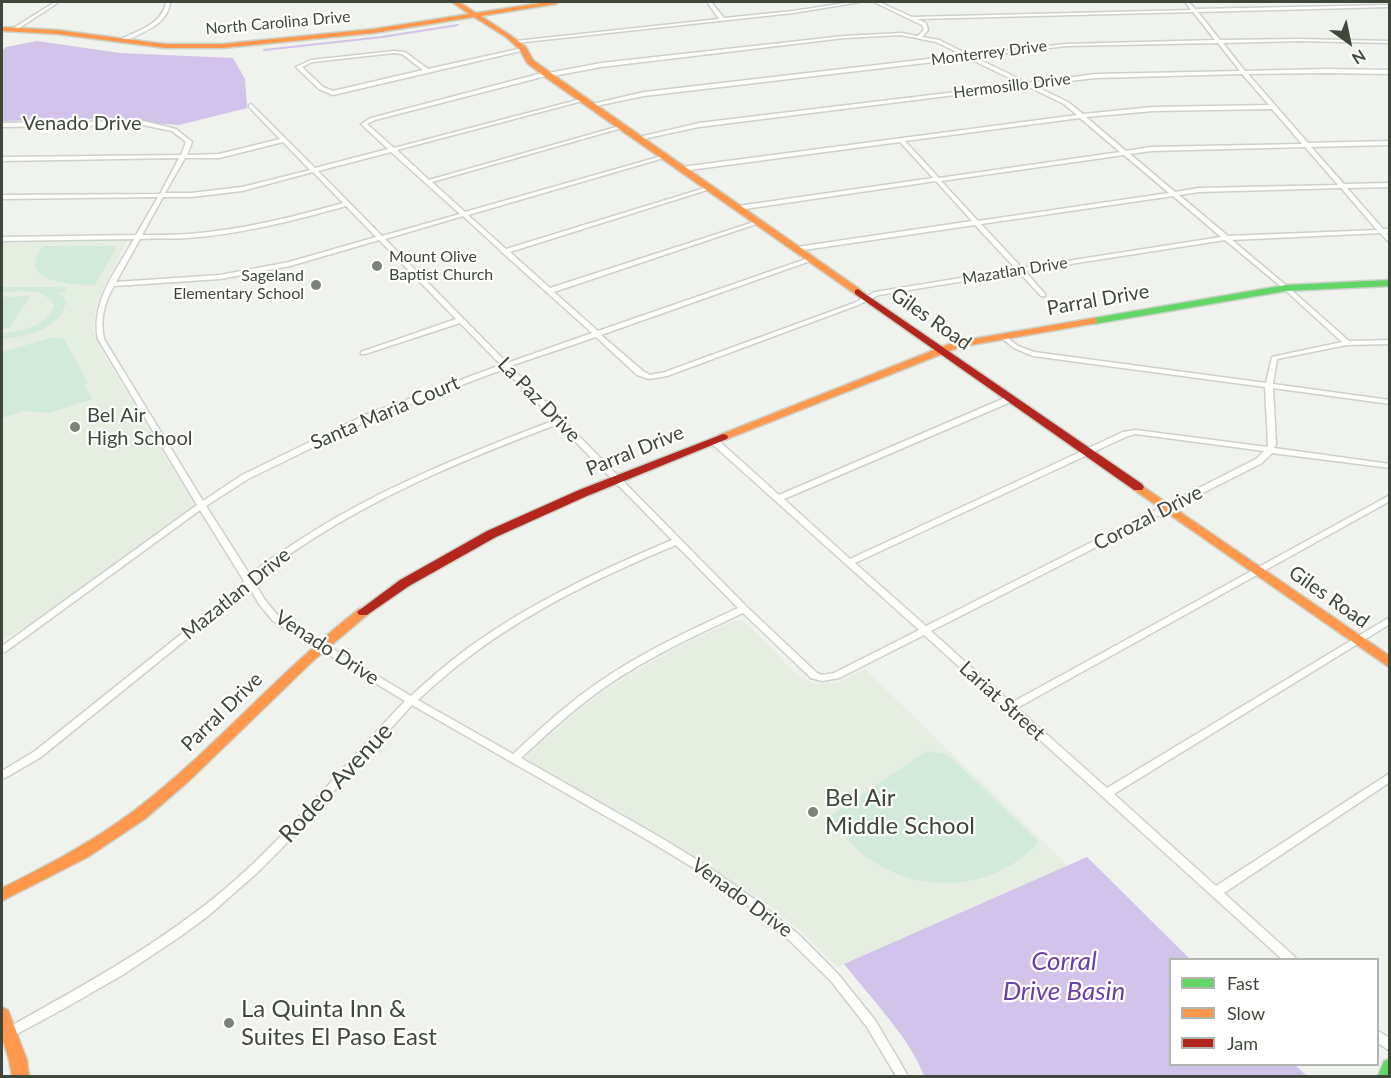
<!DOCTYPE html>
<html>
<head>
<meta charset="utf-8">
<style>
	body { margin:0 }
	#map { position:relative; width:1391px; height:1078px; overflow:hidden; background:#eff2ed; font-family:Lato,sans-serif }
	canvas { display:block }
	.frame { position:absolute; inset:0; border:3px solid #3f473a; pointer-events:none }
	.legend { position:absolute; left:1169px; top:958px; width:210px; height:108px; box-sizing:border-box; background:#fff; border:2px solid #b2b5b0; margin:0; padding:8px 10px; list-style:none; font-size:18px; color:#3f473a }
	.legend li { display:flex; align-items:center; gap:12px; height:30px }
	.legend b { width:30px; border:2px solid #b2b5b0 }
	.north { position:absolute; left:1319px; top:12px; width:60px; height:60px; -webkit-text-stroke:4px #fff; paint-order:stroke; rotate:147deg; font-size:16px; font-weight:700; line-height:24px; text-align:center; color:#3f473a }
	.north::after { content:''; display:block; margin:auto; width:21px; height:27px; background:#3f473a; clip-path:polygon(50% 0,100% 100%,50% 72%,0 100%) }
</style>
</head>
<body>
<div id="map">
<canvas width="1391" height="1078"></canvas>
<div class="frame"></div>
<ul class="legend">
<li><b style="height:8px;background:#63d668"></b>Fast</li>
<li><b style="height:8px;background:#ff974d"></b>Slow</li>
<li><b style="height:8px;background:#b3261e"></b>Jam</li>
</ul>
<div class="north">N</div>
</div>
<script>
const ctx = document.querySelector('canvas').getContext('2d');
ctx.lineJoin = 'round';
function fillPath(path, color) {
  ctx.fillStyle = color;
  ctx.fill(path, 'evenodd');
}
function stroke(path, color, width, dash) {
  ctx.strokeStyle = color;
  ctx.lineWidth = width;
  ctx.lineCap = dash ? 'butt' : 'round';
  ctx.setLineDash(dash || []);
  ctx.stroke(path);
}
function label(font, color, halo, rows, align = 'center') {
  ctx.font = font + ' Lato,sans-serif';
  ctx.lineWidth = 4.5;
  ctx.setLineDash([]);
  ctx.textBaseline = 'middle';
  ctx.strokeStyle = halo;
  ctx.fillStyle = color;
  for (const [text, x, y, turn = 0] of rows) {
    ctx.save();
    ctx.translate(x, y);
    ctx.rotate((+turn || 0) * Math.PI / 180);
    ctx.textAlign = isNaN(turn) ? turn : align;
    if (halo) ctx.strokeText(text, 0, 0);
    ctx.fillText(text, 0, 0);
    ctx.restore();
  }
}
fillPath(new Path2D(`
	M127 240 97 302 93 328 101 349 195 505 83 592 2 641V243Z
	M734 620 744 621 795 673 814 684 838 683 865 669 1068 866 838 967 801 931 761 899 524 758 586 704 610 687 667 653Z`), '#e5eee1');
fillPath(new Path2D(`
	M43 246H114L116 248 95 285C73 285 14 283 43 246Z
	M2 287H66L64 292H59L66 301C62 329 25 337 2 339V333C20 332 49 326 54 305 44 287 20 292 2 292Z
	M30 296 9 328 2 329V297Z
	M54 337 64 339 88 383 84 385 93 399 49 413 25 411 2 418V352Z
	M927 751 947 754 1039 842C993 892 917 897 863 854 849 843 841 829 830 816Z`), '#d1eada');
fillPath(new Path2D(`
	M37 41 120 53 233 58 245 79 247 108 179 125 90 119 2 121V51L6 47Z
	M1087 857 1190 959 1170 960V1064L1295 1065 1307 1076H924C911 1039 869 996 844 964Z`), '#d2c3ea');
stroke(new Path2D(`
	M264 50 382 37 458 25`), '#d2c3ea', 2);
const street = new Path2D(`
	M55 2H59L16 30 12 29Z
	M166 2H170C168 25 141 33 123 42H119V40C137 31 163 24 166 2Z
	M707 2H711L724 18 793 11 852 2H860L793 13 516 43 514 42 516 41 719 19Z
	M874 2H879L912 17 1191 10 1185 2H1189L1195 9 1390 5V7L1198 12 1220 40 1299 39 1390 41V43L1299 41 1223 43 1245 71 1326 69 1390 70V74L1326 73 1248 74 1308 143 1390 141V145L1311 147 1344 184 1390 183V187L1347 188 1383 229H1390V233H1386L1390 237V243L1380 233 1232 240 1288 287 1349 341 1390 340V344L1347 345 1277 359 1273 384 1390 400V404L1273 388 1276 444 1274 448 1390 464V468L1272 453 1262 463 931 631 1011 703 1390 495V501L1017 708 1107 788 1390 617V624L1114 794 1216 886 1390 773V782L1224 893 1295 957 1296 960H1283L924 635 839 678 822 681 811 678 743 613C696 635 648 657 605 687 575 708 548 733 521 758L658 836 707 866 754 899 798 934 838 974 875 1020 908 1076H896L867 1027 831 981 790 941 747 905 700 872 651 842 412 705 281 849 258 872 208 916 181 936 124 974 65 1008 2 1042V1031C79 988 157 946 225 889 291 833 345 763 405 701L273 621 259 604 249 587 246 591 41 757 5 778 2 779V771L35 751 240 587 244 581 200 510 5 652 2 653V646L197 505 98 339C90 302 117 270 134 239L2 241V237L136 235 158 197 2 199V195L160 194 179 158 2 161V157L181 155 186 142 172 131 143 125 2 127V123L143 121 176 129 192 142 187 155 219 154 280 139 249 107V105L251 104 315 168 388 149 361 124 371 118 546 72 548 73 601 63 844 36 901 33 918 36 924 30 922 25ZM1193 12 1215 40 1066 44 969 55 939 40 922 37 928 30 926 23 917 19ZM901 35 936 42 963 55 644 92 588 105 591 107 644 96 968 58 1022 84 699 123 635 138 638 140 699 127 1027 86 1064 104 1077 115 682 167 679 169 682 171 900 142 933 178 738 206 735 208 738 210 936 181 972 221 797 247 794 249 797 251 975 225 1016 269 875 292 854 303 665 372 650 375 643 371 601 335 813 260V258H809L598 331 554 292 762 222 761 221H757L550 288 510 252 713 188 708 187 506 249 468 215 667 157 662 156 465 212 432 182 625 127 620 126 429 180 397 150 586 100 581 99 394 148 367 124 375 120 546 76 548 77 601 67 844 38ZM1218 43 1240 71 1096 74 1028 83 974 57 1066 46ZM1242 74 1269 105 1153 107 1083 114 1068 102 1033 85 1096 78ZM1272 109 1302 144 1151 147 1126 151 1086 117 1153 111ZM1080 118 1120 152 939 178 905 141ZM283 142 310 170 242 187 191 193H165L185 158H219ZM1305 147 1338 185 1199 188 1175 192 1130 154 1151 151ZM391 152 460 214 382 236 318 171ZM1124 155 1169 193 978 221 941 181ZM313 172 343 203C293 217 241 230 189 234 173 235 158 235 142 235L163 197H191L242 191ZM1341 188 1377 230 1228 236 1179 195 1199 192ZM1173 196 1221 237 1022 268 981 224ZM346 206 376 237 289 262 220 275 116 282 140 239C156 238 171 239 187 238 238 235 296 220 346 206ZM463 216 501 251 502 253 504 254 592 333 507 363 385 239ZM379 240 456 319 361 352V354H365L460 323 501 365 365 415 242 475 203 501 104 339C100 319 104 303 114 286L220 279 290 266ZM1225 240 1284 289 1342 342 1272 357 1266 383 1034 352 1018 346 1004 335H1000L999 336 1014 348 1033 356 1265 387 1268 444 1267 447 1136 430 1123 432 850 559 784 499 1013 401 1014 399 1013 397H1007L779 495 717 439H711L710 441 711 443 919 630 834 673 822 675 817 673 747 607 510 366 596 337 637 375 649 379 667 376 858 305 879 295 1019 272 1041 296H1045V294L1025 271ZM504 369 555 420C466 454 377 489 298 541 282 552 264 562 250 575L206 506 248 479 371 419ZM558 424 672 540C601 570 530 603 468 648 448 663 429 679 411 696L279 617 265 600 254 582C269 567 288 555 305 544 384 492 471 457 558 424ZM1136 434 1264 451 1256 459 926 626 855 563 1128 436ZM676 545 738 608C690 630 642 652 599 682 568 703 540 729 513 754L418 700C436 683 455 667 474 653 536 607 606 574 676 545Z
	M523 48 525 49V50L333 95 319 89 296 67 311 60 394 51 405 52 428 69ZM394 53 402 54 423 70 333 91 323 87 302 67 312 62Z
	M1378 1031 1390 1038V1051L1378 1043Z`);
const fast = new Path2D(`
	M1390 280V286L1286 291 1094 324 1089 321 1094 318 1286 285Z
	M1390 1059V1076H1378L1384 1061Z`);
const slow = new Path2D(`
	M452 2H459L476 13 547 2H559L556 4 481 16 510 35 526 47 533 60 551 73 861 290V294H855L545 77 527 63 520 50 506 37 474 17 374 33 222 48H165L57 34 2 31V27L57 30 165 44H222L374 29 469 14Z
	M1094 318 1097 319V323L960 347 727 439H719L718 437 719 435 954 342Z
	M1138 483 1390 656V668L1134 490 1132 487Z
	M363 608 367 609 369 612 367 615 314 660 189 781 145 819 88 857 2 901V888C48 865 94 841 135 810 214 750 279 671 359 609Z
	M2 1007 8 1010 10 1015 27 1060 29 1076H12L9 1060 2 1037Z`);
const jam = new Path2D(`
	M858 289 1142 484 1144 487 1142 490H1134L855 294V290Z
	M723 434 727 435 728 437 727 439 587 496 496 537 409 586 367 615H359L357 612 400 580 487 531 579 490Z`);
stroke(street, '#cdd0cb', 3);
stroke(fast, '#cbd3c8', 3);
stroke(slow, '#cbd3c8', 3);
stroke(jam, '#cbd3c8', 3);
fillPath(street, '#fdfdfc');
fillPath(fast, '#63d668');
fillPath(slow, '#ff974d');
fillPath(jam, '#b3261e');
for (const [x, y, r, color] of [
	[377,266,6,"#7d8379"],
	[316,285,6,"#7d8379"],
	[75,427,6,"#7d8379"],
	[813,812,6,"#7d8379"],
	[229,1023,6,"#7d8379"]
]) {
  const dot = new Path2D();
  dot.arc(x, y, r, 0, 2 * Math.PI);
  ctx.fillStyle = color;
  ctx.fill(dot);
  stroke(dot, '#fff', 2);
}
label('16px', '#3f473a', '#fff', [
	["North Carolina Drive",278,23,-5],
	["Monterrey Drive",989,53,-7],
	["Hermosillo Drive",1012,86,-7],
	["Mazatlan Drive",1015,271,-9]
]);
label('16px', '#3f473a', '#fff', [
	["Mount Olive",389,257],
	["Baptist Church",389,275],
	["Sageland",304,276,"right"],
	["Elementary School",304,294,"right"]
], 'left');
label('20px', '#3f473a', '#fff', [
	["Venado Drive",82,124],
	["Parral Drive",1098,300,-10],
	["Giles Road",931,319,35],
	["La Paz Drive",539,400,46],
	["Santa Maria Court",385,413,-23],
	["Parral Drive",635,451,-22],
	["Corozal Drive",1148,518,-27],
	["Mazatlan Drive",236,594,-39],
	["Giles Road",1329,597,35],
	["Venado Drive",327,648,33],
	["Lariat Street",1002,701,42],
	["Parral Drive",222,712,-44],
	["Venado Drive",742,898,36]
]);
label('20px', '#3f473a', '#fff', [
	["Bel Air",87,416],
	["High School",87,439]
], 'left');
label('24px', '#3f473a', '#fff', [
	["Rodeo Avenue",336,783,-47]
]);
label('24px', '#3f473a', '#fff', [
	["Bel Air",825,798],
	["Middle School",825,826],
	["La Quinta Inn &",241,1009],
	["Suites El Paso East",241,1037]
], 'left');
label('italic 26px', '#693fa8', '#fff', [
	["Corral",1064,962],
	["Drive Basin",1064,992]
]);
</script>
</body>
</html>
